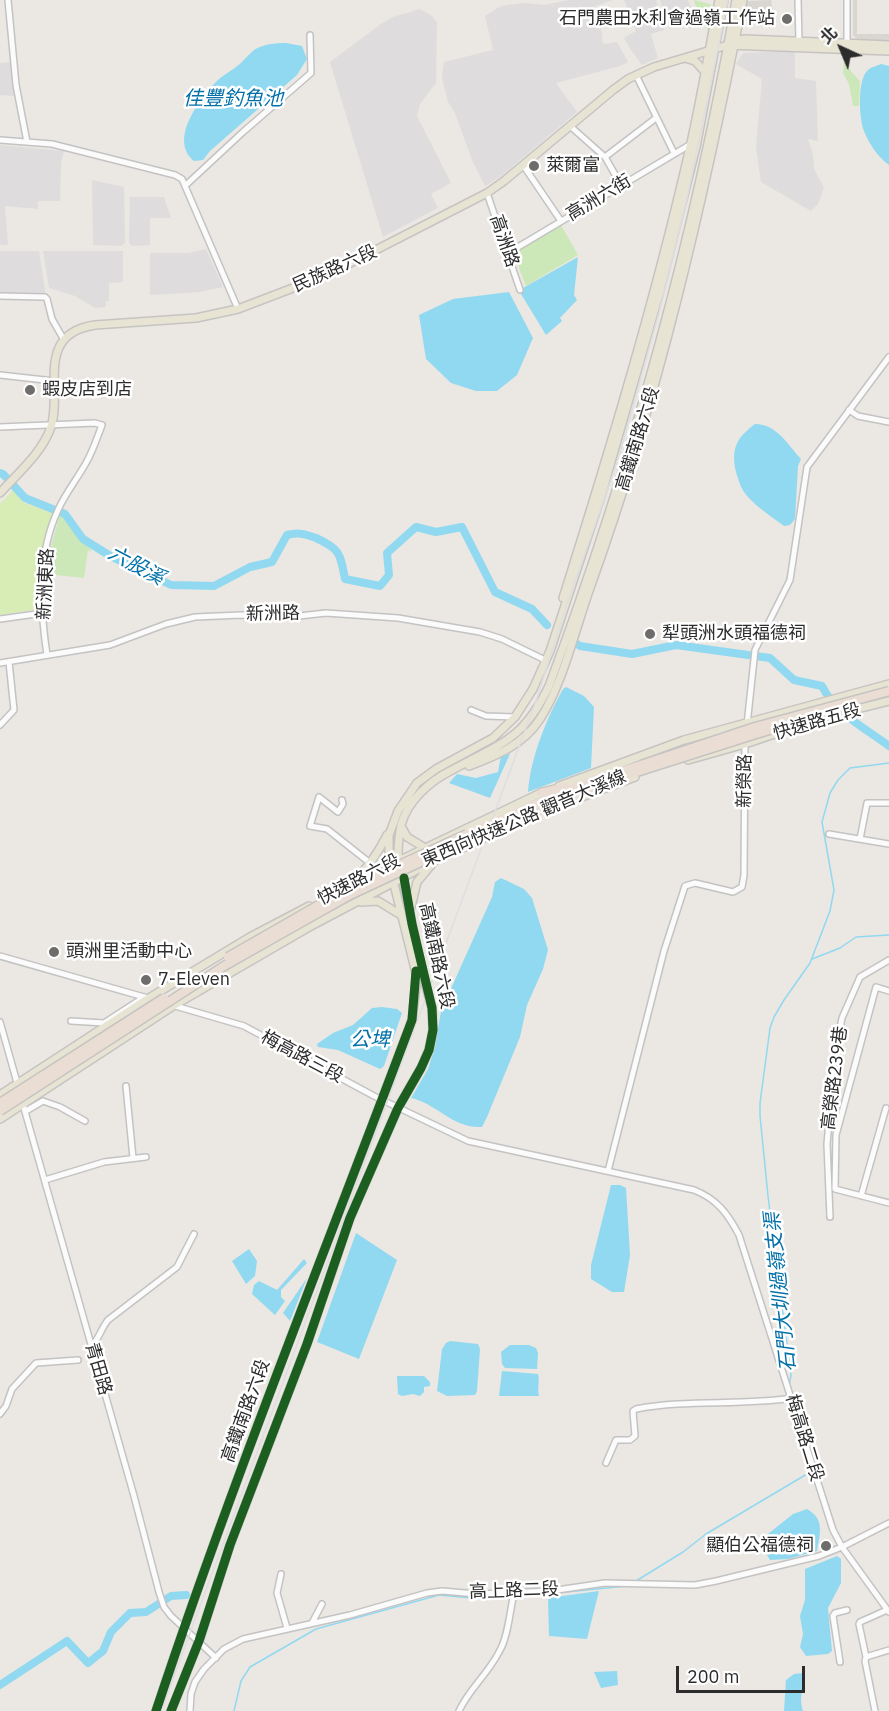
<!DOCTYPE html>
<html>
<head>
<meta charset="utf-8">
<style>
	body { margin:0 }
	#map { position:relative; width:889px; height:1711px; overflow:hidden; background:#ebe7e2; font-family:"IBM Plex Sans","Noto Sans TC",sans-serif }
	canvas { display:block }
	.north { position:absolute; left:811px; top:18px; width:60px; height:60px; -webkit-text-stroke:4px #fff; paint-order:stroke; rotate:316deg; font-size:16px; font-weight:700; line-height:24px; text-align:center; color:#2c2c2c }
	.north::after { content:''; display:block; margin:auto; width:21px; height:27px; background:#2c2c2c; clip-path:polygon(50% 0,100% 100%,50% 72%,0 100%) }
	.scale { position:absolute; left:676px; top:1666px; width:129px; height:27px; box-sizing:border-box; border:3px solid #2c2c2c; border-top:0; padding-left:8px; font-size:18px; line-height:21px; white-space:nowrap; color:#2c2c2c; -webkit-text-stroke:4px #fff; paint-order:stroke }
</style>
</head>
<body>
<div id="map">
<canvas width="889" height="1711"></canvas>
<div class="north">北</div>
<div class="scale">200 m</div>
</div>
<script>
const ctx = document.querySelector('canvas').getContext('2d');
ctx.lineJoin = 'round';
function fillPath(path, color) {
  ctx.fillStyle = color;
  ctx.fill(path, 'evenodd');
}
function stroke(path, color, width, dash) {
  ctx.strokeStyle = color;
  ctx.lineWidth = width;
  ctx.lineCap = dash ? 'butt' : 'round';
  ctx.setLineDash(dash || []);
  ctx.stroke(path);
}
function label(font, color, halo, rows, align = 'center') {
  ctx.font = font + ' "IBM Plex Sans","Noto Sans TC",sans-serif';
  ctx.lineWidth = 5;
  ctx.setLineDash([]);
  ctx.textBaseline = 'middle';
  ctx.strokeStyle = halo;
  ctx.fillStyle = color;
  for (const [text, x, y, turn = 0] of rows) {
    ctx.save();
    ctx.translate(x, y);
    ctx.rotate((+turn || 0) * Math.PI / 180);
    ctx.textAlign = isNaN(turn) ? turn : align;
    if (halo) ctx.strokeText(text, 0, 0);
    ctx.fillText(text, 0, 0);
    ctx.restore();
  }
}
fillPath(new Path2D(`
	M570 0H613L595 6 602 33V42L605 44 617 42 628 62 620 66 556 83 577 112 500 177 485 186 472 160 455 113 448 102 442 78 444 62 493 50 485 16 501 6 525 3 544 5Z
	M624 0H656L664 30 651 34 658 58 642 65 631 50 624 38 636 31Z
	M660 0H688L699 25 683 29 682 25 669 29Z
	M420 9 432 16 437 22 436 83 420 104 417 116 451 183 431 194 438 208 383 237 330 62 381 24 393 17Z
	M795 51V78L816 81 818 141 808 139 813 155 814 169 824 188 818 204 811 211 761 182 756 147 762 79 736 64 743 53Z
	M11 62 15 96 0 95V63Z
	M0 145 64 151 61 163 60 201H38V209L5 206 8 245H0Z
	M92 180 124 187 125 243 121 246 93 245Z
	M130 197H164L171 218H150V245L132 246 129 243Z
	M206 249 223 287 200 292 150 295V253H189Z
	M0 251H39L46 296 0 293Z
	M43 251H123V282L109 283V301H106V307L95 308 75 296 49 288Z`), '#dfdcde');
fillPath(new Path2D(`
	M694 0 710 4 713 8 708 32C705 20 696 11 694 0Z
	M845 51H849V69L860 81 859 106H853L849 84 843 73Z
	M561 225 578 255 526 286 514 255 516 252Z
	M60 514 68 519 91 550V552L88 550 84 578 46 574 50 550Z`), '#cce8b9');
fillPath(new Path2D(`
	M13 490 24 503 53 513 42 562 39 609 0 615V504Z`), '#d8ecb6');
fillPath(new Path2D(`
	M771 0 773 14H761L759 18 744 16 746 4 749 1Z
	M853 0H857V34H889V41L857 39 853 35Z`), '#d9d5d0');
fillPath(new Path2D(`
	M286 43 302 46 307 59 297 75 210 151 203 160 194 161C169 140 198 102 214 84 222 75 232 71 241 63 245 59 249 54 254 50 263 44 275 43 286 43Z
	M881 64 889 66V165C878 157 869 144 864 131 859 119 857 79 868 70 871 67 877 66 881 64Z
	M578 257 574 295 577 300 560 318 562 321 546 335 521 294 523 288Z
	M509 292 533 338 517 375 497 391H476L451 383 426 359 419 315 453 299Z
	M755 424C777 424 788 445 801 459L798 466 795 519 790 525 784 526C772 517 758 508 748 497 741 489 739 482 736 472 731 449 736 438 755 424Z
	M566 687 584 696 594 707 591 768 528 792C531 756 546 720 563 689Z
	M510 754 490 798 449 783 457 774 476 778 498 772 501 756Z
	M501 878 524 889 532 898 548 950 543 969 527 1005 520 1037 487 1117 482 1127C453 1129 436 1103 411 1098L428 1069 435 1047 441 1011 492 897 495 882Z
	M382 1007 397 1009 402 1013 384 1066 380 1069 338 1050 318 1047 317 1044 333 1033 353 1025 372 1008Z
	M611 1185H620L626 1188 630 1255 624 1292H612L591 1279V1265Z
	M356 1233 397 1260 359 1359 317 1342Z
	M249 1249 257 1261 255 1276 246 1284 232 1261Z
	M304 1259 307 1263 281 1290V1297L285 1301 275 1315 252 1294 254 1285 259 1281 277 1290Z
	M307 1278 290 1321 283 1313Z
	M450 1341 478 1344 480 1349 477 1391 475 1395 447 1396 437 1391 442 1349 446 1343Z
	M510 1345H529L536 1348 538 1353 537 1369 505 1368 502 1364 501 1352Z
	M502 1371 538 1374C540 1382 537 1388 539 1396H499Z
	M397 1376H424L430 1382V1386L424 1387V1392L420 1396 413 1394 402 1396 398 1394Z
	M807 1509C825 1519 820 1533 817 1551L788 1559 770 1560 763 1548 764 1539 768 1534 793 1514Z
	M837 1556 841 1559V1583L828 1608 832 1651 828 1654 806 1656 800 1647 803 1634 800 1616 805 1600V1569Z
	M599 1591 587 1639 549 1636 548 1598Z
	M617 1671 618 1685 601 1688 594 1672Z
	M803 1673C805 1689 798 1695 803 1711H784L786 1680 794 1674Z`), '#91d9f1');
stroke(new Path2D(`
	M812 959 840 948 856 937 889 935
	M789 1386 791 1375 768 1196 760 1116V1103L770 1028 774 1017 784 1000 810 963 830 911 834 890 822 822 830 793 838 780 850 768 889 763
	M636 1581 683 1552 706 1534 812 1471
	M515 1597 627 1586
	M234 1711 241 1681 250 1667 316 1629 439 1595 483 1599 510 1597`), '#91d9f1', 1.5);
stroke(new Path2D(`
	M0 473 3 474 25 498 65 514 83 539 112 557 171 585 214 586 250 567 272 562 287 535C299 532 305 534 316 538 340 549 340 553 345 579L380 586 389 575 387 553 416 527 436 532 462 527 495 592 532 609 547 625
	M574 642 580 646 632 654 676 645 770 658 794 680 822 686C836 714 865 728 889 746
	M0 1685 67 1641 88 1663 103 1651 111 1632 130 1613 146 1612 171 1596 186 1595`), '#91d9f1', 8);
const minor = new Path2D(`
	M8 0 16 85 27 142
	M798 0 799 43
	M847 47V0
	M636 75 674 153
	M570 126 605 157 621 185
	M0 140 52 144 175 175 182 179 238 309
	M605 157 656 118
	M523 165 561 221
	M186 185 243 132 311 73 310 35
	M487 193 520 290
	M508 253 691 144
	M0 296 45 297 47 299 52 319 64 340
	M0 375 54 381
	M849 410 858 416 889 422
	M0 427 95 423 102 425C97 438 93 451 86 463 77 479 65 494 58 510 37 555 40 608 47 655
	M0 619 43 613
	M0 663 110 645 166 624 195 617 241 615 290 617 326 613 398 618 480 632 502 639 545 660
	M471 710 486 716 515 717
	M0 725 14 710 9 662
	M747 725 755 650 790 580 807 467 889 357
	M342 800 343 804 338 812 319 797 310 826 327 829 370 863
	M829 834 889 844
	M860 839 867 803H889
	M0 956 151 999
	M889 991 876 987 836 1135 835 1189 889 1203
	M172 1005 244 1026 374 1096 468 1141 694 1190C717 1199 728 1214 739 1235L833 1530 842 1547 889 1612
	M71 1021 104 1023 144 997
	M0 1022 18 1086
	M126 1086 133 1158
	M22 1101 134 1496 159 1592 164 1607 171 1616 216 1658
	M26 1111 43 1101 60 1107 85 1121
	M608 1171 664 951 685 886 695 883 733 892 742 887 744 875 745 740
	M45 1180 104 1162 146 1157
	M861 1196 886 1108
	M830 1217 827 1144 835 1054 842 1018 860 977 889 960
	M92 1346C99 1338 101 1329 108 1320L177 1267 194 1234
	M0 1414 6 1406 12 1389 36 1363 78 1360
	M606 1463 616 1440H630L635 1436 633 1411 636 1409C688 1399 740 1406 792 1398
	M281 1574 277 1593 287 1628
	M312 1623 322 1604
	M866 1657 859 1624 860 1622 887 1610
	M840 1662 833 1616 835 1613 847 1610
	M190 1711 191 1694 195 1682 204 1669 224 1649 243 1639 350 1615 427 1593 442 1591 477 1594 550 1591 605 1583 695 1585 716 1581 819 1556 842 1547 889 1523
	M459 1711C469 1689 488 1674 499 1652 508 1638 510 1610 514 1593
	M875 1711 865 1661 866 1657 889 1650`);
const major = new Path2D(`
	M733 41 745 39 889 45
	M685 58 695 61 704 71
	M0 493C18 473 42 453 51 427 63 390 34 334 95 325L196 318 238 309 327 275 487 193 504 181 613 90 628 79 654 67 728 45 889 51
	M563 598C610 449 655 300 690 147 701 99 709 49 719 0
	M817 719 889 701
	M688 760 745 744 804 724
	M469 766C496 756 523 745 540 719 562 686 576 627 590 588 659 397 704 199 743 0
	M559 786 684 740 889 684
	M555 807 635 777
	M401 826 407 837 425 848
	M369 875 543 792
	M346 887C365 873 377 855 387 835
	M361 902 378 901 401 915
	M411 907 417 882 432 864
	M0 1095 149 998 250 937 309 906
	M0 1119 173 1006 311 926 436 860 531 817
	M156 1711C233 1478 326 1250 412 1020L417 977 389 864V835L398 811 417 783 436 769 493 738 515 717 533 689 550 651 602 493 660 291 696 147 724 0
	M171 1711 199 1641 230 1545 307 1344 350 1218 398 1108 421 1068 429 1050 433 1030 432 1008C420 967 412 925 404 884 403 875 398 866 398 857 398 847 399 835 401 825 408 800 430 781 452 770 502 743 523 740 549 686 632 463 695 234 736 0`);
const highway = new Path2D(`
	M541 793 565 787
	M467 834 591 780 641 765
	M470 839 594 786 643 770`);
stroke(minor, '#c4c3c3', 8);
stroke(major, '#c6c4c2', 10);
stroke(highway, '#c6c4c2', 11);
stroke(minor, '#fcfbfb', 5);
stroke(major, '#e8e4d4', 7);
stroke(highway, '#eaded4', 8);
stroke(new Path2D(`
	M161 1711 536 701 567 604 618 460 659 313 685 208 728 0`), '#dedee0', 1.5);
const highwayBridge = new Path2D(`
	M641 765 755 727 889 691
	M643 770 756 734 820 715
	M228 957 345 890 467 834
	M0 1103 164 998
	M0 1111 224 966 348 896 470 839`);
stroke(highwayBridge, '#c6c4c2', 11, []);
stroke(highwayBridge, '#eaded4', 8);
stroke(new Path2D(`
	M156 1711C233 1478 326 1250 412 1020L416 971
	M171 1711 199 1641 230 1545 307 1344 350 1218 398 1108 421 1068 429 1050 433 1030 432 1008 412 924 404 878`), '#1b5e20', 9);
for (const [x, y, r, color] of [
	[787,19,6,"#6f6d6c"],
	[534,166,6,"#6f6d6c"],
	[30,390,6,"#6f6d6c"],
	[650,634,6,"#6f6d6c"],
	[54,952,6,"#6f6d6c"],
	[146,980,6,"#6f6d6c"],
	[826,1546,6,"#6f6d6c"]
]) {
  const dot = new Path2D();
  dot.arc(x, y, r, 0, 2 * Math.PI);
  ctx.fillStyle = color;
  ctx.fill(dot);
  stroke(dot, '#fff', 2);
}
label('18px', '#2c2c2c', '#fff', [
	["石門農田水利會過嶺工作站",775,19,"right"],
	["萊爾富",546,166],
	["蝦皮店到店",42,390],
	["犁頭洲水頭福德祠",662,634],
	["頭洲里活動中心",66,952],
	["7-Eleven",158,980],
	["顯伯公福德祠",814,1546,"right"]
], 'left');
label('18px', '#2c2c2c', '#fff', [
	["高洲六街",599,198,-31],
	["高洲路",504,241,71],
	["民族路六段",335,269,-24],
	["高鐵南路六段",638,439,-73],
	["新洲東路",46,584,-87],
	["新洲路",273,614,-1],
	["快速路五段",817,722,-16],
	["新榮路",745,781,-89],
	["東西向快速公路 觀音大溪線",524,819,-23],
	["快速路六段",359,880,-27],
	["高鐵南路六段",436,956,78],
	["梅高路三段",302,1057,28],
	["高榮路239巷",835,1078,-83],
	["青田路",98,1369,74],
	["高鐵南路六段",246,1411,-70],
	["梅高路二段",804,1438,73],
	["高上路二段",514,1591,-2]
]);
label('italic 20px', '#0371a9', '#fff', [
	["佳豐釣魚池",233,99],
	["六股溪",136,566,28],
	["公埤",370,1040],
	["石門大圳過嶺支渠",781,1292,-96]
]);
</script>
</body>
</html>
